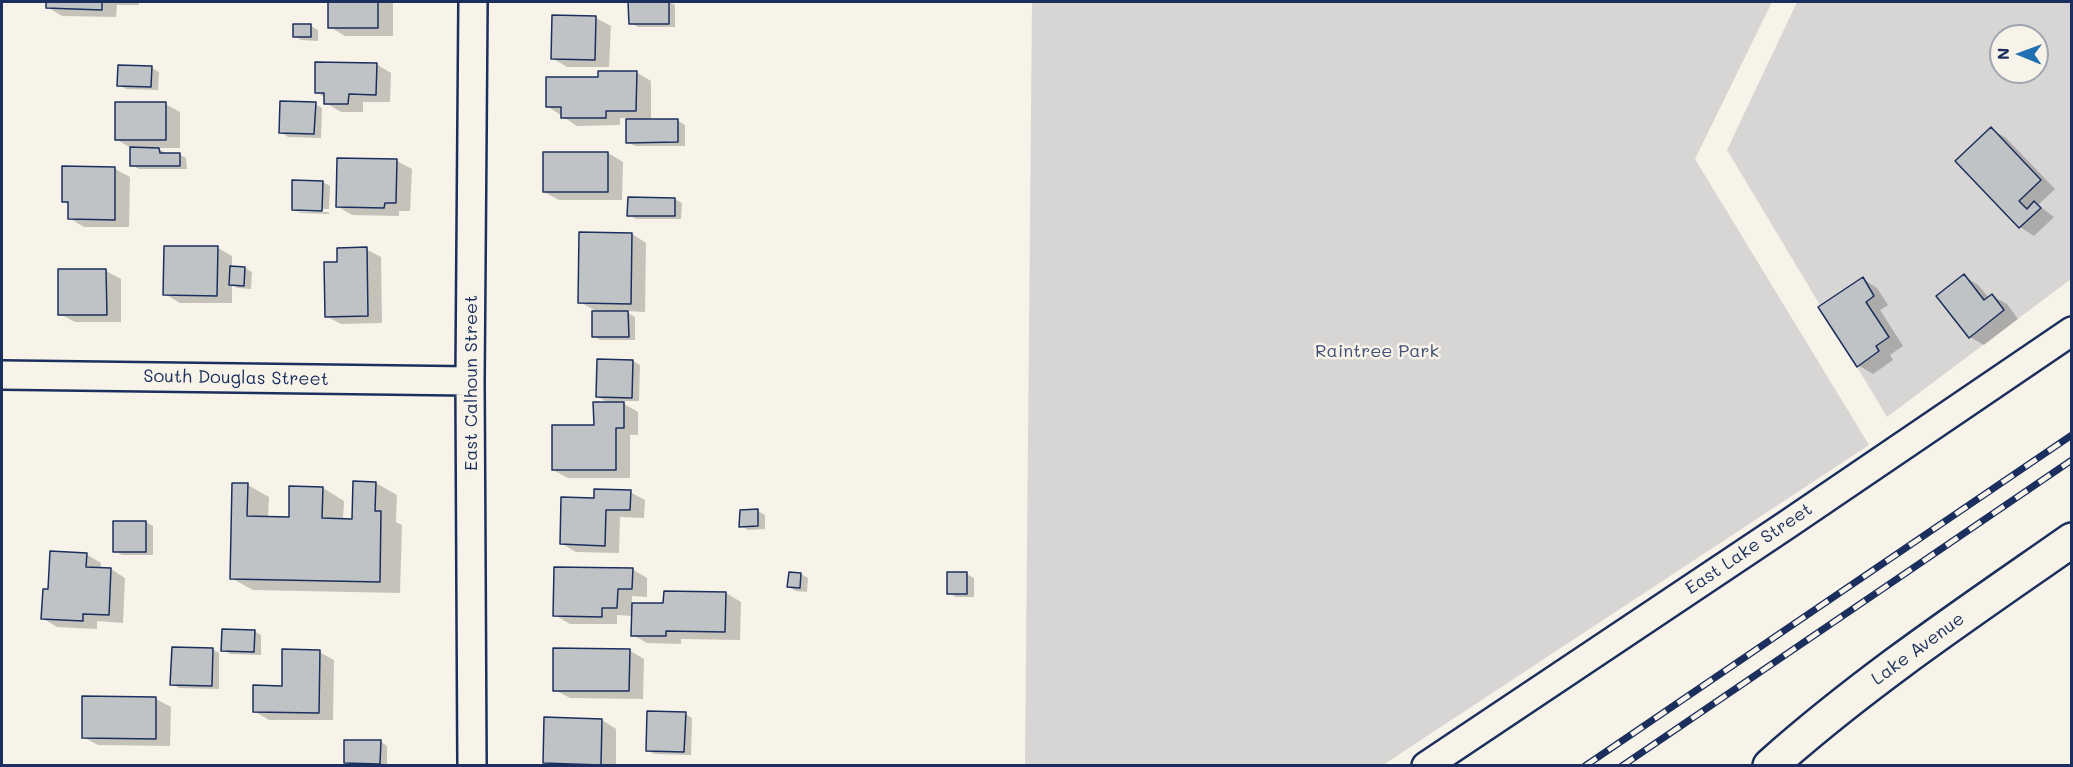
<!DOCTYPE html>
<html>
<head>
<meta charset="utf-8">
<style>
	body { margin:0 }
	#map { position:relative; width:2073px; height:767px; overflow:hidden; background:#f7f3e8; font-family:Mali,sans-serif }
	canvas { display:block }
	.frame { position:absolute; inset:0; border:3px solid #1b2f5e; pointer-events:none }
	.north { position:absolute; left:1989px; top:24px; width:60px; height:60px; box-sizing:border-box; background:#f7f3e8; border:2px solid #9fa5b1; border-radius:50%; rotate:271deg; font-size:16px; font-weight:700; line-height:24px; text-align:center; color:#1b2f5e }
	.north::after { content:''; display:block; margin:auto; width:21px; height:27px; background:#1f6fb2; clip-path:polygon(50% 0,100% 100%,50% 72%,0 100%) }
</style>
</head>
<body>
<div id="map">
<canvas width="2073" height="767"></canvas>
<div class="frame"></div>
<div class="north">N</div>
</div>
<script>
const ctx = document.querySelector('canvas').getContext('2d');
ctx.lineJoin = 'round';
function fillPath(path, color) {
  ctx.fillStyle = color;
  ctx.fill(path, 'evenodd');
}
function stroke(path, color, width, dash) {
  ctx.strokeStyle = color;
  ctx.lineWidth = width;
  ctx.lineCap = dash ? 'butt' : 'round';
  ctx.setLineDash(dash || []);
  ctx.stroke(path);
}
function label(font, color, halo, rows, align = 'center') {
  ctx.font = font + ' Mali,sans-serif';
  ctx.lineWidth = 5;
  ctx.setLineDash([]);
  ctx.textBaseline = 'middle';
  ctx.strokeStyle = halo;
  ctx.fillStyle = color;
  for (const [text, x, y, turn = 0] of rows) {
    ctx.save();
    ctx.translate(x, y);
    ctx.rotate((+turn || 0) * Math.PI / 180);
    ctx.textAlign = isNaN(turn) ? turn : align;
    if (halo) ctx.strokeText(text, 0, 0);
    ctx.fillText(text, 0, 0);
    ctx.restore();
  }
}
fillPath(new Path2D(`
	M1032 2H1772L1695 159 1869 445 1383 765H1025Z
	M1797 2H2071V279L1887 417 1727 150ZM2001 36H2037V72H2001Z`), '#d7d6d4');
fillPath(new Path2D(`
	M47 2H139V5H117L116 17 62 16 47 7Z
	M330 2H393V36H345L330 27Z
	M630 2H669L675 5V27H638L631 23Z
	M596 18 611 26 609 67H567L552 58Z
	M311 26 318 30V41L301 40 294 36Z
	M376 64 391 73 390 102H363V112H341L326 103V98L316 92Z
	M152 68 159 72 158 90 126 89 119 85Z
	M636 72 651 81V121H678L685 125V146H635L627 142V118H620V125L577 126 547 106Z
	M165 104 180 112V148H157L166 153 179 154 186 158 187 169H139L132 165 131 148 116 139Z
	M315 104 322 108 321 138 288 137 281 132Z
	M1991 129 2006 138 2055 189 2038 205 2054 217 2034 236 2020 227Z
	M608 153 623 162 622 200H559L544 192Z
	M339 159 397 161 412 169 410 211H399V216L352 215 337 206Z
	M115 169 130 177 129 227H84L69 218V205L63 201Z
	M323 182 330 186 329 209H299V212H329V214L300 213 293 209Z
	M675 199 682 203 681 219H636L629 215Z
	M632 234 646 243 645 312 625 311 635 317V340H600L593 336 594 310 580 302Z
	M218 248 232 256V268H245L252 272 251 289 238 288 232 285V303H180L165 294Z
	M366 249 381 257 382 323 341 324 326 316Z
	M106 271 121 279V322H75L60 314Z
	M1964 276 1978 285 1989 298 1992 296 2007 304 2018 319 1984 345 1970 337Z
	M1863 279 1877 288 1888 305 1880 310 1903 346 1890 355 1893 360 1873 374 1858 365Z
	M633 361 640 365 639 401H619L638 412V435H630V478H568L553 470 595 426 610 404 598 397Z
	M354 483H376L397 495 396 522 402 525 400 593 253 590 231 578 248 485 269 497 268 518 290 519 323 488 344 501 343 520H354Z
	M630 492 645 500 644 518 620 517 619 553 576 552 561 543Z
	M758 511 765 515V529L748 530 741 526Z
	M146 522 153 526V555H122L115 551Z
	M86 554 101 563V569H111L125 578 123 623 97 621V629L57 627 42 618 49 590Z
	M632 569 647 578V597L632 596V604L665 605 726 593 741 602 740 640 681 639V644L647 643 633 635V616L617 615V624H570L555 615Z
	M801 574 808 578 807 592 796 591 789 587Z
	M966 574 974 578V597H956L949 593Z
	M254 631 261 635V655L230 654 223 650Z
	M212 649 219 653V689L179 688 172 684Z
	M629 650 644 659 643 699 570 698 555 690Z
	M319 652 334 660 333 720H269L254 711 283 687Z
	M156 699 171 707 170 746 98 745 83 737Z
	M685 714 692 718 691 755 654 754 647 750Z
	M602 720 616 729V766H550L545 762Z
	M380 741 387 746V766H351L346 762Z`), '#0003');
const building = new Path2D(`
	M46 2H102V10L46 8Z
	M328 2H378V28H328Z
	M628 2H669V24H629Z
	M552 15 596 16 595 60 551 59Z
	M293 24H311V37H293Z
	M315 62 377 63 376 95 349 94 348 104H324V93H315Z
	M118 65 152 66 151 87 117 86Z
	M598 71H637L636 111H606V118H561V107H546V77H598Z
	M280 101 316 102 314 134 279 133Z
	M115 102H166V140H115Z
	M626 119H678V142L626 143Z
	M1991 127 2041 180 2019 201 2027 209 2034 201 2041 208 2019 228 1955 161Z
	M130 147 159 148 160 153H180V166H130Z
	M543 152H608V192H543Z
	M337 158 397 159 396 203H385L384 208 336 207Z
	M62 166 115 167V220L68 219V202H62Z
	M292 180 323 181 322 211 292 210Z
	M628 197 675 198V216H627Z
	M579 232 632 233 631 304 578 303Z
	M164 246H218L217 296 163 295Z
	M367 247 368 316 325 317 324 262H337V248Z
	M230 266 245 267 244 286 229 285Z
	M58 269H106L107 315H58Z
	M1964 274 1984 300 1992 294 2004 310 1969 338 1936 296Z
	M1863 277 1874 296 1866 302 1889 337 1876 346 1879 351 1857 367 1818 307Z
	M592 311H628L629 337H592Z
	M597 359 633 360 632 398 596 397Z
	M593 402H624V428H616V470H552V425H594Z
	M353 481 376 482 375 511H381L380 582 230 579 232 483H248L247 516 289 517V486L323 487 322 518 352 519Z
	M594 489 631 490 630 510H606L605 546 560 544 561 497 594 498Z
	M758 509V526L739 527 740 510Z
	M113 521H146V552H113Z
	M50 551 87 553 86 567 111 568 109 615 83 614V621L41 619 43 589H48Z
	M554 567 633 568 632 589H618L617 608H602V617L553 616Z
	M789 572 801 573 800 588 787 587Z
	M947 572H967V594H947Z
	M664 591 726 592 725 632 666 631V636H631L632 603H663Z
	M222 629 255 630 254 652 221 651Z
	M172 647 213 648 212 686 170 685Z
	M553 648 630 649 629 691H553Z
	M282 649 320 650 319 713 253 712V685L282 686Z
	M82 696 156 697V739L82 738Z
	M647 711 686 712 684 752 646 751Z
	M544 717 602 719 601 765 543 763Z
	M344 740H381L380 764 344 763Z`);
fillPath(building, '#c0c3c5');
stroke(building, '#1b2f5e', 1.5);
const minor = new Path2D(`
	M2 375 470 381
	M472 766 470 381 473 2
	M1426 766 1788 524 2072 331`);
const tertiary = new Path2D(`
	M1770 766C1864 682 1969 612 2072 540`);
stroke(minor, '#1b2f5e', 32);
stroke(tertiary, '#1b2f5e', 38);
stroke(minor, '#f7f3e8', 27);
stroke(tertiary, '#f7f3e8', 33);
const rail = new Path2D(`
	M1585 766 2072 435
	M1622 766 2072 460`);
stroke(rail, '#1b2f5e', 7);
stroke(rail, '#f7f3e8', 4.5, [14]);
label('18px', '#415076', '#f7f3e8', [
	["Raintree Park",1377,351]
]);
label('18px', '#1b2f5e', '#f7f3e8', [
	["South Douglas Street",236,378,1],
	["East Calhoun Street",471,383,-90],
	["East Lake Street",1749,549,-34],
	["Lake Avenue",1918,649,-36]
]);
</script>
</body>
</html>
